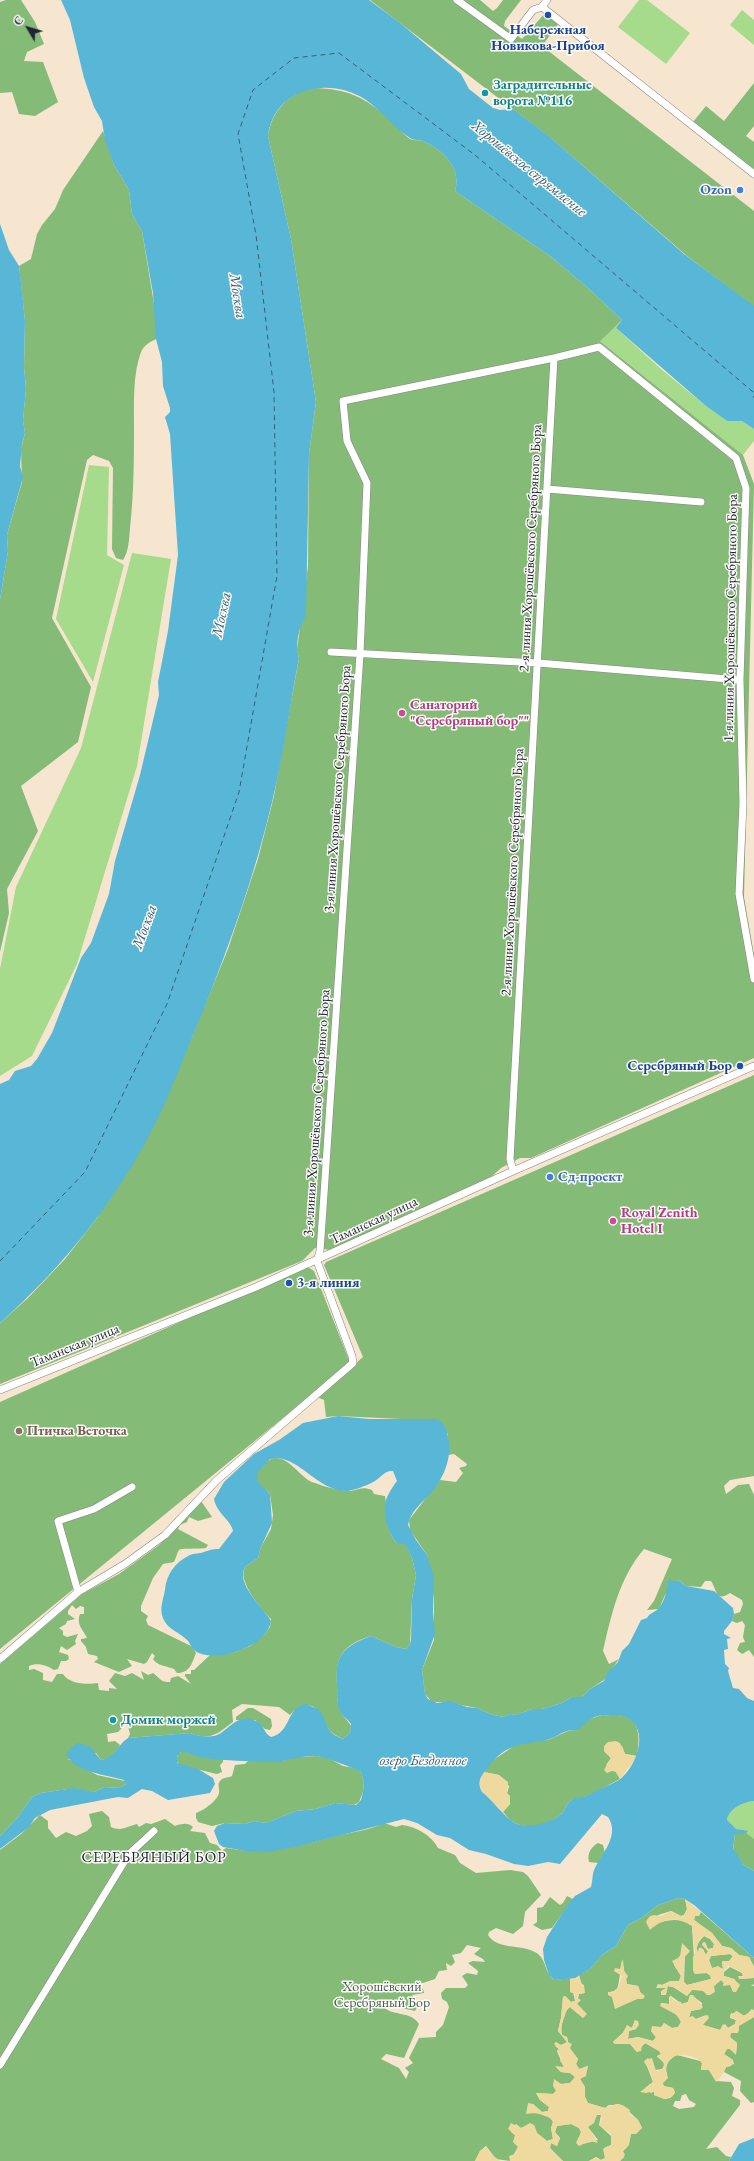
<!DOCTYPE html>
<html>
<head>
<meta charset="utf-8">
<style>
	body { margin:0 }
	#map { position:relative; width:754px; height:2161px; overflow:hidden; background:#f6e5cf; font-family:"EB Garamond",serif }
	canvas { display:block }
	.north { position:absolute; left:8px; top:8px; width:40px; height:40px; -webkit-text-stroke:3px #fdfcf7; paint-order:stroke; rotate:308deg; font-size:11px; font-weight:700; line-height:16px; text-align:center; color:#22223b }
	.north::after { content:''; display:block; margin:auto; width:14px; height:18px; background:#22223b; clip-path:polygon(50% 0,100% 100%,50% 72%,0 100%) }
</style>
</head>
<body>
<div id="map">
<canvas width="754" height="2161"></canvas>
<div class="north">С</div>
</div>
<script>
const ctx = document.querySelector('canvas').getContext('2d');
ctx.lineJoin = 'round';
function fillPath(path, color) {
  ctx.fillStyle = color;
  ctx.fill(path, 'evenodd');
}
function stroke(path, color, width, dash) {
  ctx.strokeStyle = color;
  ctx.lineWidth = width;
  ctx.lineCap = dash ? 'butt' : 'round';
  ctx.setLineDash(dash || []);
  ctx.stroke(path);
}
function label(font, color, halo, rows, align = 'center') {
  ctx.font = font + ' "EB Garamond",serif';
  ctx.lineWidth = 3;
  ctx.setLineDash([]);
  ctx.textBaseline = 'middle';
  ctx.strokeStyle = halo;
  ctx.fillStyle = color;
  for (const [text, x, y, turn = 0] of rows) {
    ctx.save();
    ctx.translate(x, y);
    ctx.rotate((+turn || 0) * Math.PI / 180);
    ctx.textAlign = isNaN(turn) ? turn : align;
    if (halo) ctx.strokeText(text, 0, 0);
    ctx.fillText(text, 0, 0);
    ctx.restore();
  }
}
fillPath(new Path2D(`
	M639 0H647L690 33 666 64 618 27Z
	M742 10 754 20V45L730 25Z
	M622 320 616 328 661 369 706 406 727 421H742L754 429V441L743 455 599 340Z
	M89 465 109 467 107 555 124 565 93 682 56 619Z
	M132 553 171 559 137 766 77 964 32 1056 0 1076V969L16 887 81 748Z
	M754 1801V1871L742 1831 732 1827 727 1820C729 1808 744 1802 754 1801Z`), '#a5db8b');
fillPath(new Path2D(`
	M6 0H21L35 22 44 44 27 52 24 61 43 62 58 102 35 116 19 114 12 92 0 93V2Z
	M370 0H480L493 11 497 8 503 0H521L505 21 504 26 522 39 546 12 559 23 542 46 754 211V307L687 256 552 139Z
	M754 83V126L746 136 754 142V171L693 122 706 106 724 121Z
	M314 88C348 89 365 97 390 120 396 126 403 134 410 139 414 141 420 139 425 142 444 151 462 169 455 191L550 256 588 288 622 320 600 341 743 455 754 484 744 897 754 955V1058L531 1158H520L501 1168 491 1177 330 1250 315 1248 302 1261 0 1384V1323L28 1298 65 1259 97 1218 192 1037 228 949 258 859 274 796 299 658 297 650 308 566 309 454 316 402 291 239 268 136C271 112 290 91 314 88Z
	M103 131 114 165 129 190 132 214 142 231 156 316V339C150 342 144 345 141 352 133 374 134 399 134 422 134 457 134 493 130 528 129 539 129 551 123 560L116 558 112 549 113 468 109 461 93 455 87 460 52 618 91 687 78 742 21 786 38 831 7 889 9 913 0 952V600L8 551 7 535 22 482 21 449 25 433 23 420 26 389 24 367 25 321 19 266 31 259 37 234 42 225 55 209 63 190Z
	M754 1075V1476L730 1480 724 1486 726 1494 738 1485 749 1484 754 1495V1657L749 1650 742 1654 737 1650 740 1643 745 1642 743 1637 745 1625 742 1621 737 1623 732 1621 734 1614 740 1612 743 1604 742 1600 730 1593C715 1603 717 1589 711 1581H705L701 1587 686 1586 678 1580 665 1595 659 1609 647 1610 654 1601 672 1559 644 1549C619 1578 611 1616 603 1651L609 1664 619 1659 604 1680 590 1689 582 1697H572L562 1703 542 1709H532L516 1715 510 1714 503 1717 490 1714 477 1708 445 1702H432L425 1694 422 1670 434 1640V1598L427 1555 410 1530 409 1520 440 1480 456 1482 463 1473 459 1468 466 1466 467 1464 454 1454 448 1455V1434L437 1419 423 1420 338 1416 326 1417 324 1400 317 1397 363 1357 324 1265 326 1262Z
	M306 1266 314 1271 349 1360V1364L0 1649V1402Z
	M274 1458C290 1456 300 1479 315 1483 325 1487 335 1489 345 1491 356 1492 360 1485 372 1490L374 1494 385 1496C388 1513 384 1531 398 1544L405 1543 412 1558 416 1575 412 1599 410 1644 406 1649 396 1647 371 1636C338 1646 334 1661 338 1693 338 1699 337 1705 340 1711 343 1717 348 1720 351 1726L350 1733 343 1739C336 1736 330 1732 326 1725 319 1716 317 1701 303 1707 297 1709 294 1710 290 1715L279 1707 242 1704 232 1710 233 1722C217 1734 211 1741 190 1733L128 1738 130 1734 128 1726 125 1725 118 1732 107 1734 108 1742 115 1741 120 1745 112 1757 101 1760 96 1753 68 1759 97 1775 125 1781 126 1784 119 1788 105 1787 94 1792 68 1789 41 1793 32 1797 18 1817 0 1836V1664L82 1594 119 1574 159 1545 201 1501 212 1517 198 1521 189 1517 187 1522 180 1525 178 1529 208 1545 206 1548C201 1549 179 1548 179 1550 177 1553 176 1558 174 1562L163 1564 153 1578 141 1606V1611L148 1616 146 1620 148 1625 191 1646 196 1653C192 1663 190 1673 177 1673L174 1669C167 1666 157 1666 153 1659L155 1656 152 1653 147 1662 144 1664 127 1659 132 1666 119 1672 94 1662 98 1659 97 1656 88 1654 86 1647 81 1641V1639L87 1638C83 1629 76 1625 80 1614H84V1607L80 1606 76 1609 72 1605 68 1611V1614L75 1619 67 1621 66 1624 59 1628 63 1631V1635L67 1637 78 1634 75 1641 76 1644 67 1650 61 1646 59 1652 68 1655 69 1659 66 1661H61L58 1669 54 1670C47 1665 37 1662 29 1666V1670L34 1669 43 1673V1680L52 1682 57 1674H63C69 1684 87 1685 98 1683L99 1690 109 1691V1688L117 1689 109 1681 115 1673 125 1676 132 1673 144 1680 141 1671 148 1675 153 1673C159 1677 161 1683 170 1682L171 1678 178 1676 191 1684 185 1676V1674H191V1670H194L210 1655 235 1652 250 1646 265 1634 270 1627 271 1619C261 1609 237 1581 245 1567L258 1558 261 1547 271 1529 273 1515 270 1494C267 1490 260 1487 257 1483 252 1473 266 1460 274 1458Z
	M248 1708H253L271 1719 272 1726 270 1730 265 1729 255 1720H236V1717Z
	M602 1715C609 1716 618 1714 624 1716 642 1721 639 1742 637 1756L625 1754 622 1746 604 1751 611 1758 606 1765 616 1772 620 1779 588 1796 571 1800C566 1804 565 1811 560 1815 550 1824 528 1830 515 1823 510 1821 507 1816 503 1812L510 1804V1796L507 1794 509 1786 499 1775 484 1772 492 1761 514 1746 525 1742 548 1740 568 1731 576 1730 587 1720Z
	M183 1751 209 1758 223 1759V1762L220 1765 222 1772 217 1774 179 1765 176 1760 178 1754Z
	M317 1756 328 1758 343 1766 355 1768 361 1772 364 1782 363 1792 359 1802 354 1805 335 1803 315 1809 296 1811 266 1823 254 1821 245 1824 225 1823 212 1826 198 1822 196 1818V1813C203 1811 218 1800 219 1793 220 1788 217 1785 220 1781 223 1777 228 1778 232 1776L235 1765 245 1764 249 1760 282 1761 297 1757Z
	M102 1811 109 1817 111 1827C122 1832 127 1826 137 1824L139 1827 146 1823 151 1824 165 1819 175 1826C181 1824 188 1822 193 1827L190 1831 205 1833 210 1843 217 1845 222 1851 226 1848C267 1856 297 1846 337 1836 352 1832 370 1830 384 1823L396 1827 402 1825C417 1827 431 1835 438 1848L455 1855 460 1863 476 1873 510 1870 523 1872 528 1876 541 1895 525 1912 523 1926 513 1934 496 1928 489 1932 488 1935C497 1950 520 1944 535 1952 547 1958 544 1973 554 1980L570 1978 575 2001 571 2002 565 1996 563 1997 561 2018 558 2031 567 2042 565 2044 555 2046 559 2049 557 2051 564 2068 556 2067 561 2072 570 2073 575 2077 570 2083 561 2084 554 2080 556 2091 553 2094 536 2093 540 2100 549 2107 548 2111 542 2112 533 2104 534 2112 551 2118 553 2122 551 2128 553 2139 547 2141 537 2133 534 2125 521 2128 516 2124 511 2132 515 2135 518 2147 510 2161 496 2159 486 2146 480 2151 475 2161H0V1850L21 1834 40 1815 48 1821V1828L56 1838 66 1832 76 1836 87 1831 92 1826 89 1814ZM467 1945 481 1948 474 1954 483 1959 485 1962 473 1961 468 1963 478 1971 477 1975 467 1973 462 1976 468 1985 465 1988H446L441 1993 442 1999 447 2002 449 2007 443 2025 436 2032V2037L419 2038 409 2058 413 2063 405 2068 409 2072 406 2079 399 2068 381 2059 386 2054 404 2058 419 2024C410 2010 391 2017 383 2006L388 2005 415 2011 418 2005 412 1995 424 1993 423 1989 417 1986 418 1982 423 1983 435 1979 439 1971 447 1970 446 1963 451 1966 455 1962 452 1955 461 1953Z
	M738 1833H746L754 1839V1871L744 1865 733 1851 735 1834Z
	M598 1843 603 1845 605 1853 598 1863 589 1862C587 1853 591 1847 598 1843Z
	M567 1896 573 1899 552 1928 542 1930 533 1925 537 1922V1908L543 1907 550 1897 560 1905 563 1903Z
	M679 1898 685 1899 687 1909 684 1915 681 1916 671 1911 658 1915V1923C671 1919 681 1918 692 1926L695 1974 705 1972 711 1976V1979L687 1985 684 1982 685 1954 682 1944 683 1951 674 1965 681 1976 679 1981 675 1982 672 1981 662 1985 658 1984 666 1988 661 1995 667 1986 673 1987 687 1996 692 1990H714V1986L721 1980 724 1983 723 1985H730L737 1991V1988L739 1987 734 1979 724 1976V1972L730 1967 742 1973 743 1976H739V1979L754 1978V1984L751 1986H754V2011L752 2009 749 2013 743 2016 736 2011 734 2014 731 2013 730 2018 736 2020 735 2024 728 2028 725 2024 720 2030 703 2025 706 2015 696 2019 689 2017 691 2011 701 2009 702 2003 694 1997 690 1995 688 2002 682 2004 671 1996 669 1997V2004L661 2003C667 2011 678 2012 681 2022L678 2027 672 2028 664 2023 662 2027H657L651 2031 656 2037 653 2041 638 2037 628 2039 629 2031 636 2029 635 2020 632 2028 629 2027 613 2042 615 2044H630L637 2052 645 2043 659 2051 661 2054 657 2056 665 2064 662 2069 655 2070 648 2058 645 2061 653 2082 645 2088 651 2093 655 2091 654 2095 665 2099 670 2098 675 2093 673 2088 663 2086V2082L667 2074C664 2065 669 2059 677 2055L700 2061 702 2063 701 2070H709L716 2081 731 2082 734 2088 732 2096 740 2100V2105L706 2149 717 2147 726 2156 731 2157 729 2161H620L624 2157 623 2151 627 2147 631 2134 642 2128 638 2120 622 2105H609L605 2108 588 2103 585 2097V2087L580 2079 586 2072 588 2066 579 2069 576 2064 578 2059 569 2048 567 2037 562 2035C560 2028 564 2011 570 2007L583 2018 582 2009 577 2004 579 1994 584 1993 579 1975 591 1968 602 1955 616 1946 628 1925 643 1917 658 1905ZM622 1960 627 1984 638 1986 643 1999H637L615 2008 611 1992 617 1990C620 1979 620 1971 622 1960ZM686 2094 689 2100 696 2104 694 2107 679 2109 673 2106 675 2101H680L682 2095Z
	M701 1912 754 1958V1967L749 1957 739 1955 731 1948 722 1946 712 1933 694 1920 695 1916Z
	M704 1936 710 1939 714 1944 713 1948 708 1949 705 1942 702 1944 708 1951 706 1955 703 1949 699 1948 698 1953C695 1945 699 1941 704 1936Z
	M730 1954 733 1956 729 1961H722L723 1969 718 1967 712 1968 709 1960 711 1956Z
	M754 2017V2102L751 2103 740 2091 741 2081 724 2072 726 2067 731 2066 733 2060 724 2054 727 2049H730L736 2054 737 2043 730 2037 731 2032 739 2031 738 2026Z
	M597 2115H601L599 2125 611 2136V2145L604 2148 605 2158 601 2160 596 2157 589 2161H563L550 2148 551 2143 557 2146 560 2138 555 2132 557 2126 571 2124 579 2128 581 2132 579 2145 598 2140 588 2127Z`), '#84bb77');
fillPath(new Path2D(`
	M616 1741 620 1743 625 1754 637 1756 620 1779 616 1772 612 1771 607 1773 604 1770 611 1758 604 1751V1746L608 1742Z
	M484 1772 499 1775 508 1782 507 1793 510 1796V1804L503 1812C491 1799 472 1792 484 1772Z
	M685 1899 701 1912 699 1916H695L694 1920 712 1933 722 1946 731 1948 739 1955 749 1957 754 1967V1978L739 1979 738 1976 743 1977 742 1973 736 1969 728 1966 724 1972V1976L734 1979 740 1985 736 1992H733L730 1985 723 1986 724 1983 721 1980 714 1986 715 1992 710 1995H707L703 1991 692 1990 687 1996 674 1987 668 1986 666 1995H661V1991L666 1988H656L658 1984 662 1985 670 1981H679L681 1976 672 1961 680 1957 682 1943 690 1951 684 1958V1982L687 1985 711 1979 709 1973 695 1974 693 1971V1957L695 1953 692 1926C678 1916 663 1918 650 1930L646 1922C650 1914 653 1915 661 1916L671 1911 681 1916 684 1915 687 1909ZM704 1936 710 1939 714 1944 713 1948 708 1949 705 1943 703 1942 702 1945 709 1952 706 1955 701 1947 698 1953C695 1946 699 1941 704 1936ZM730 1954 733 1957 729 1961H722L723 1969 718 1966 712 1968 709 1960 711 1956Z
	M623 1959 624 1971 628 1976 626 1980 627 1984 638 1986 640 1992 645 1996 643 1999H637L615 2009 612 1997 608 1995V1992C618 1992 619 1985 622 1976L614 1971 615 1968 620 1969Z
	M579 1975 581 1983 584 1985 585 1993 579 1994 577 1998 581 2000 577 2004 587 2014 583 2018 570 2007 567 2009 561 2027 562 2035 567 2037 568 2042 572 2044 570 2048 578 2059 576 2064 579 2069 588 2066 586 2076 580 2079 585 2087V2097L588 2103 605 2108C617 2104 617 2101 630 2110L629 2114 638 2120 642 2128 636 2134H631L629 2145 623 2151 625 2155 620 2161H589L596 2157 601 2160 605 2158 603 2149 611 2145V2134L599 2125 602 2119 601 2115H597L594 2123 588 2127 598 2143 590 2141 579 2146 576 2143 581 2132 579 2128 571 2124 557 2126 555 2132 560 2138 557 2146 551 2143 549 2146 552 2151 563 2161H510L509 2156 515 2154 518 2147 513 2142 515 2135 508 2129 511 2123 521 2128 530 2123 534 2125 537 2133 547 2141 553 2139 551 2128 553 2122C549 2114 535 2112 526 2114L528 2103 533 2104 542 2112 548 2111 549 2107 540 2100 536 2093 553 2094 556 2091 553 2086 554 2079 561 2084 570 2083 575 2077 570 2073 561 2072 555 2066 564 2067 563 2064 560 2061 561 2057 557 2051 559 2049 554 2044 556 2042 561 2045 567 2042 558 2031 561 2018 563 1997 565 1996 571 2002 575 2001V1994L570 1992V1978Z
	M670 1995 675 2001 681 2002 682 2004 688 2002 690 1995H693L703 2007 701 2009 691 2011 689 2017 693 2016 696 2019 708 2015 709 2018 703 2025 720 2030 723 2024 728 2028 735 2024 736 2020 730 2017V2015L737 2011 743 2015H746L752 2009 754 2011V2017L739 2026 738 2033H731L730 2037 737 2043 736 2055 730 2049H727L724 2054 733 2060 734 2064 726 2067 724 2072 716 2082 709 2070H701L702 2063C695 2054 670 2050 667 2065 665 2070 667 2073 668 2078L663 2083 664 2086 673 2088 675 2092 672 2097 664 2099 654 2095V2091L646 2093 640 2092 653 2082 649 2069 644 2062 645 2060 652 2058 656 2071 662 2069 664 2066 663 2061 657 2057 661 2054 659 2051 645 2043 642 2045 641 2051 637 2052 630 2044H615L613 2042 622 2034 627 2025 632 2028 635 2020 638 2021 639 2025 636 2029 629 2031 628 2039 638 2037 653 2041 656 2037 651 2031 652 2026 661 2027 664 2023 672 2028 678 2027 681 2022 677 2015 660 2006 661 2003 669 2004Z
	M486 2146 491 2154 500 2161H475L480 2151Z`), '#eeda9e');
fillPath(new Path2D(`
	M61 0H369L399 22 461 74 469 89 493 108 500 110 513 109 551 138 684 254 754 306V429L742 421H727L706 406 616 328 622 320 588 288 550 256 455 191C462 169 444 151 425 142 420 139 414 141 410 138 394 128 382 111 366 100 330 76 274 87 268 136L291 239 316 402 309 454 306 617C298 627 295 646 299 658 290 704 284 752 273 798 256 872 230 943 202 1014 186 1050 173 1088 155 1124 117 1200 63 1267 0 1323V1084L9 1080 15 1071 31 1066 37 1059 52 1033 81 958 91 943 109 894 115 861 140 775 159 695 158 682 168 631 178 555 170 434 165 417 170 412V408L163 386 162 362 156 339 153 293 142 231 132 214 129 190 114 165 105 140 102 121 94 107 84 78 70 20Z
	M0 224 9 250 19 266 21 282 25 321 24 367 26 389 23 420 25 433 22 444 20 466 23 477 7 535 8 551 0 600Z
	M338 1416 369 1419H437C444 1423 447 1429 448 1437 453 1457 443 1480 430 1494 422 1503 410 1512 408 1525L416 1540 427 1555 434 1578 433 1611 435 1634 422 1670 425 1694 428 1699 437 1703 450 1701 467 1707 477 1708 490 1714 503 1717 510 1714 516 1715 532 1709H542L562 1703 572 1697H582L590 1689 604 1681 607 1673 618 1662 622 1651 629 1644 641 1620 647 1618C650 1613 653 1613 657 1610 665 1603 667 1589 669 1579L674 1582 678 1580 686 1586 714 1591 733 1608 734 1614 732 1621 724 1631V1634L731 1638 727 1639 728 1649 724 1650 725 1664 729 1668 728 1671 733 1688 739 1689 747 1698 754 1701V1801C744 1802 729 1808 727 1820L736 1829 748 1831 746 1833 735 1834 733 1849 744 1865 754 1871V1958L694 1905 685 1899 679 1898 658 1905 643 1917 628 1925 616 1946 602 1955 591 1968 575 1978 554 1980 549 1975 544 1960 543 1949 547 1937 569 1903 575 1896 591 1887C593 1880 592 1873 595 1868 603 1852 620 1835 608 1817L602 1814 560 1864 548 1862 528 1866 514 1864 486 1854 469 1850 450 1838 437 1835 417 1823 404 1819 295 1847 268 1852 245 1851 223 1847 219 1844 214 1831 217 1826 225 1823 245 1824 254 1821 266 1823 296 1811 315 1809 335 1803 356 1805 361 1800 363 1792 364 1782 361 1772C357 1769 322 1756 316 1756 300 1755 286 1762 271 1762 249 1761 226 1761 204 1758 196 1757 189 1751 181 1752L177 1756V1763L198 1769 213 1778 215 1784 210 1793 168 1800 152 1791 142 1789 128 1798 118 1797 50 1810 35 1818 29 1827 0 1849V1836L18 1817 32 1797 41 1793 74 1788 94 1792 105 1787 119 1788 126 1784 124 1780C111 1776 67 1771 67 1752L77 1743 89 1746 101 1760C118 1756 115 1747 128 1738L190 1733C198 1736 213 1739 221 1733 232 1725 240 1714 256 1721 264 1724 264 1734 271 1737 291 1733 286 1707 306 1704L320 1710C327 1723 326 1733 343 1739L350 1733 351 1724C348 1719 342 1716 339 1710 337 1705 338 1700 338 1695 334 1661 336 1649 371 1636L396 1647 406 1649 410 1644 411 1639 412 1599 416 1575 412 1558 405 1544H398C388 1535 382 1513 386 1500 388 1494 393 1486 397 1481L393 1471C385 1470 381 1477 375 1481 371 1484 352 1491 347 1491 316 1491 297 1452 270 1459L258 1472 257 1481 270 1494 272 1523 261 1547 258 1558 245 1567C235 1584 264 1608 271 1621 269 1634 257 1643 245 1648 233 1654 208 1660 195 1651 191 1648 190 1642 186 1639 180 1633 170 1630 165 1622 158 1611 163 1601 165 1590 166 1575 175 1562 190 1555 194 1553 200 1554 204 1552 210 1550 212 1549 219 1549L233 1531C231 1520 217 1514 214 1499L224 1482 254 1454 279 1440 303 1423ZM602 1715C609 1716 619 1714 626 1717 651 1729 636 1768 619 1780 609 1786 598 1789 589 1795 583 1798 576 1797 571 1800 566 1804 565 1811 560 1815 551 1823 524 1830 513 1822 502 1814 493 1801 482 1792 477 1783 480 1777 486 1770 503 1746 517 1744 544 1741 552 1739 559 1734 567 1731 570 1730 573 1731 576 1730 586 1727 585 1718 602 1715Z
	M754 2138V2161H729L739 2144Z`), '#58b6d6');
stroke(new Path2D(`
	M0 1261 85 1172 167 1004 239 792 277 576 274 392 256 235 238 134 253 90 294 58 339 53 475 155 753 392 754 398`), '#385d79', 1, [5, 4]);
const minor = new Path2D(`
	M457 0 511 39 533 10 542 7 547 0
	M542 7 754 174
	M547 489 701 502
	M331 652 538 663 740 680
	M513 1171 510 1159 554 358
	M0 1390 256 1287 513 1171 754 1066
	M78 1592 58 1521 94 1509 132 1487
	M0 1659 78 1592 125 1564 165 1535 217 1480 353 1363 352 1356 317 1261 320 1251 324 1194 360 654 367 483 347 441 343 401 554 358 599 347 736 458 746 488 740 680 743 803 739 894 754 979
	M0 2065 129 1854 154 1831`);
stroke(minor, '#8c8485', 8);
stroke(minor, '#fff', 7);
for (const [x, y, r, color] of [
	[548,15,4,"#1a4fb4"],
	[485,93,4,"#0f9aa8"],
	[740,190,4,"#3f7fe0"],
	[402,713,4,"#d1479c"],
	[740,1066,4,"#1a4fb4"],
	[550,1177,4,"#3f7fe0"],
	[613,1221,4,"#d1479c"],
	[289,1283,4,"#1a4fb4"],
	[19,1431,4,"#8d6e63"],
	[113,1720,4,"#0f9aa8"]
]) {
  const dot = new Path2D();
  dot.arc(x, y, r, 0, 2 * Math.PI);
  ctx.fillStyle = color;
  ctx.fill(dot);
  stroke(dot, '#fdfcf7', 1.5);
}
label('bold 14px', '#164399', '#fdfcf7', [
	["Набережная",548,30],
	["Новикова-Прибоя",548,46],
	["Серебряный Бор",732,1066,"right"],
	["3-я линия",297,1283,"left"]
]);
label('bold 14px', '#0d838f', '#fdfcf7', [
	["Заградительные",493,85],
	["ворота №116",493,101],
	["Домик моржей",121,1720]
], 'left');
label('bold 14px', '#366cbe', '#fdfcf7', [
	["Ozon",732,190],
	["Сд-проект",558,1177,"left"]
], 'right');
label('14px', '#22223b', '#fdfcf7', [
	["2-я линия Хорошёвского Серебряного Бора",531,548,-87],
	["1-я линия Хорошёвского Серебряного Бора",731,618,-89],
	["3-я линия Хорошёвского Серебряного Бора",338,789,-86],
	["2-я линия Хорошёвского Серебряного Бора",513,872,-87],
	["3-я линия Хорошёвского Серебряного Бора",317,1113,-86],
	["Таманская улица",374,1221,-25],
	["Таманская улица",75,1346,-22]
]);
label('bold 14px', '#b23c85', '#fdfcf7', [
	["Санаторий",410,705],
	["\"Серебряный бор\"\"",410,721],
	["Royal Zenith",621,1213],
	["Hotel I",621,1229]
], 'left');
label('bold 14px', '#785e54', '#fdfcf7', [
	["Птичка Веточка",27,1431]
], 'left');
label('14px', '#495a53', '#fdfcf7', [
	["Хорошёвский",382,1987],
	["Серебряный Бор",382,2003]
]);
label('italic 15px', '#385d79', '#fdfcf7', [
	["Хорошёвское спрямление",529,169,39],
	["Москва",237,296,81],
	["Москва",222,615,-78],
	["Москва",145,927,-70],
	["озеро Бездонное",423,1761]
]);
ctx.letterSpacing = '1px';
label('15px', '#22223b', '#fdfcf7', [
	["СЕРЕБРЯНЫЙ БОР",154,1858]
]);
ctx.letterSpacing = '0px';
</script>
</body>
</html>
